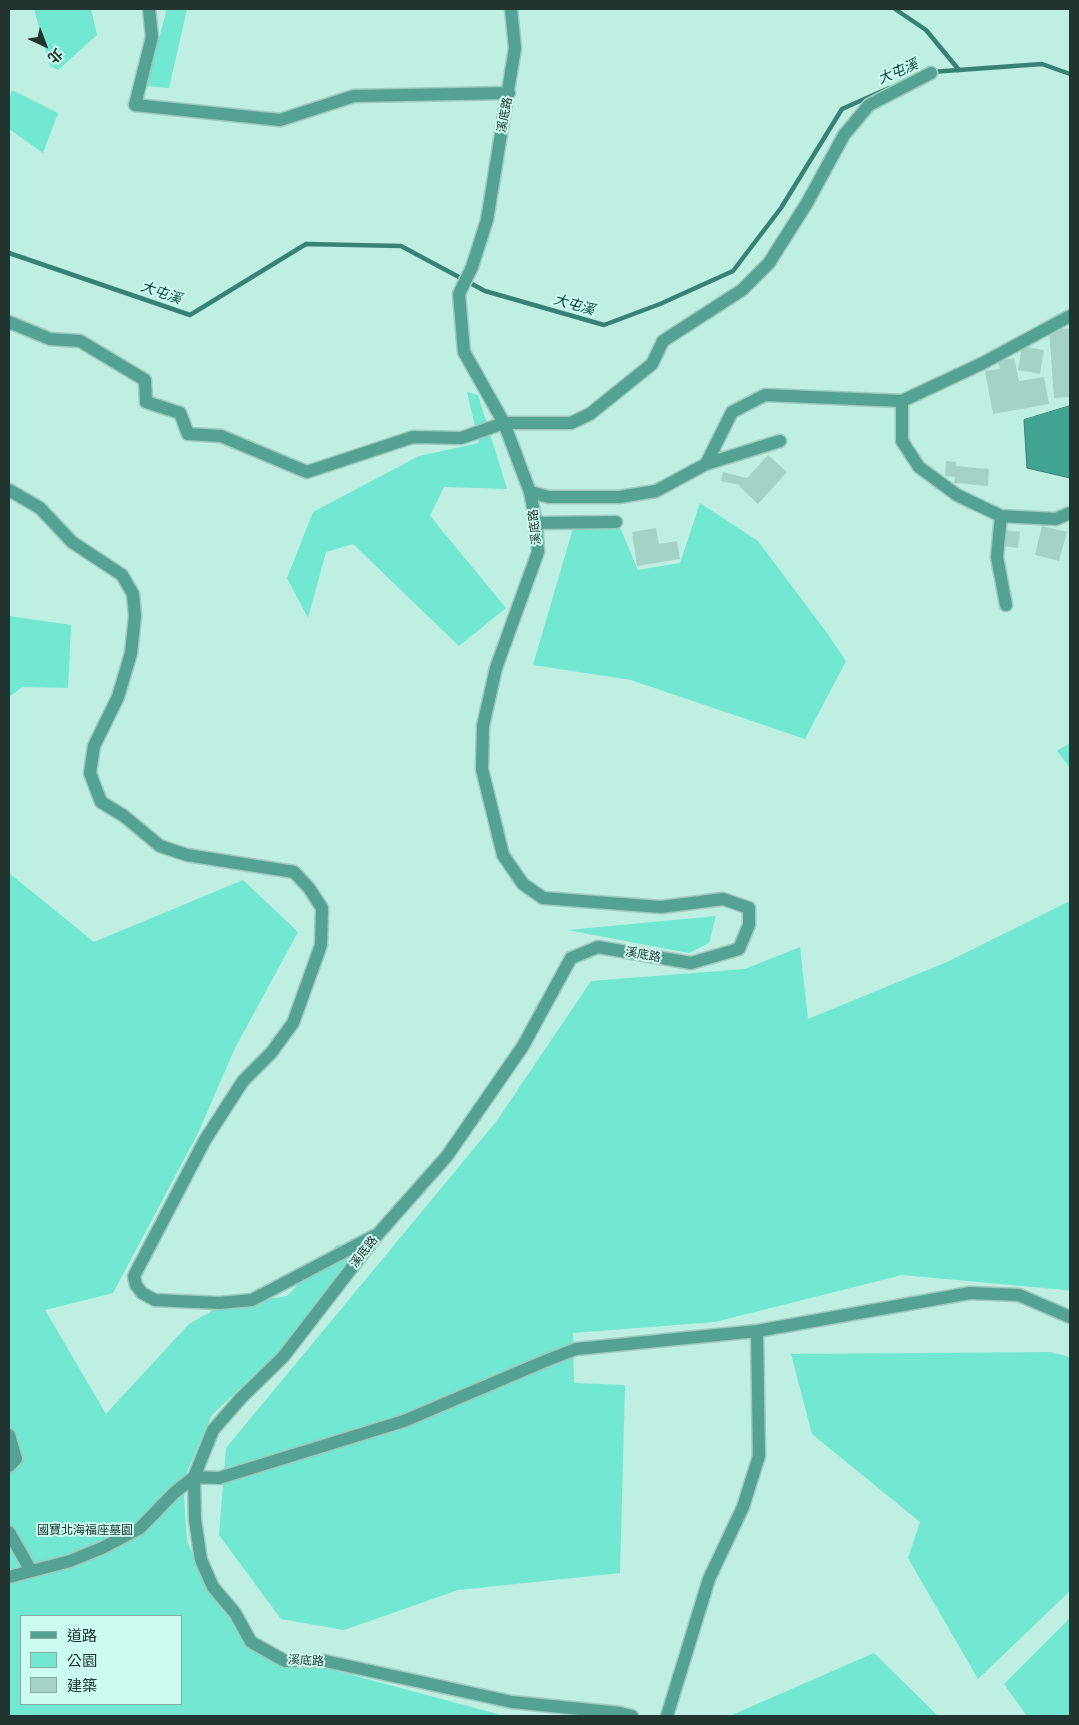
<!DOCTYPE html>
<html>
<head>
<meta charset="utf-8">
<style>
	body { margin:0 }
	#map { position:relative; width:1079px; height:1725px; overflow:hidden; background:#bfeee3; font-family:Montserrat,"Noto Sans TC",sans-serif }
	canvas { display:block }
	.frame { position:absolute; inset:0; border:10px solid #223430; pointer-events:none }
	.legend { position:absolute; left:20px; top:1615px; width:162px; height:90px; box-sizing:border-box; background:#ccfbf0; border:1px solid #88aba3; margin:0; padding:6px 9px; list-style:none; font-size:15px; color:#223430 }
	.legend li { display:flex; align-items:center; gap:10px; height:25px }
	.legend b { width:25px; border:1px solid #88aba3 }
	.north { position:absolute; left:20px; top:20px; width:50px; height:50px; -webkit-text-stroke:4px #ccfbf0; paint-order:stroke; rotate:137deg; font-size:14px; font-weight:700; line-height:20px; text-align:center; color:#223430 }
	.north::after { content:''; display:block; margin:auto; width:18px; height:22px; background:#223430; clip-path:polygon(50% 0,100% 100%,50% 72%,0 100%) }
</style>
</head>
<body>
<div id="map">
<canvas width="1079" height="1725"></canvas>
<div class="frame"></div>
<ul class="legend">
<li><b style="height:6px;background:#54a293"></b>道路</li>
<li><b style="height:14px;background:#72e7d1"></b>公園</li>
<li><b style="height:14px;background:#a4d2c7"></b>建築</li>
</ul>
<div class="north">北</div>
</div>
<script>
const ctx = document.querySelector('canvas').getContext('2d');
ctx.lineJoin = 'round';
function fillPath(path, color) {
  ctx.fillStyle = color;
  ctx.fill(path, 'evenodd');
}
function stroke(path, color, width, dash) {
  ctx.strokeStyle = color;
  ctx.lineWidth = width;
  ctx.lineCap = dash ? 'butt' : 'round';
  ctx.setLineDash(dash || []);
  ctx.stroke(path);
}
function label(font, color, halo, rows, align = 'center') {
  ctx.font = font + ' Montserrat,"Noto Sans TC",sans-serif';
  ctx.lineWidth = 4;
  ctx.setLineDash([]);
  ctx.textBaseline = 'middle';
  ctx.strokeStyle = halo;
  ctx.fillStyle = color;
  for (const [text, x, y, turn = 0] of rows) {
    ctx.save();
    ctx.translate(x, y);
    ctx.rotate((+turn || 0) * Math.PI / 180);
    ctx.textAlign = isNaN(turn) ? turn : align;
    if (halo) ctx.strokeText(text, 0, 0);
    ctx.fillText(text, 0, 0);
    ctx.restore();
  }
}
fillPath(new Path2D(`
	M34 9H91L97 35 58 70 50 66Z
	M167 9H187L169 88 146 86Z
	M12 90 58 113 43 153 9 129V100Z
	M467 392 478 395 507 489 444 487 430 516 506 608 459 646 353 544 326 552 308 618 287 578 313 512 419 456 479 443Z
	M700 503 758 541 827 633 846 661 805 739 631 680 533 665 574 525 618 523 638 570 680 563Z
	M9 616 71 625 68 688 22 687 9 697Z
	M1070 743V768L1057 751Z
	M9 873 94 942 243 880 298 932 235 1048 198 1133 113 1293 45 1310 106 1414 189 1324 219 1307 287 1296 337 1245 370 1240 294 1337 212 1415 185 1476 184 1497 187 1541 208 1587 264 1645 318 1666 505 1716H9ZM21 1616H181V1704H21Z
	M1070 901V1291L1066 1290 902 1275 715 1322 573 1333 574 1383 625 1385 620 1573 458 1590 344 1630 281 1619 219 1535 226 1448 496 1122 591 981 745 969 800 947 808 1019 947 962Z
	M716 916 709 943 689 953 568 930Z
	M1050 1352 1070 1357V1591L978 1679 908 1558 920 1522 812 1434 791 1354Z
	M1070 1618V1716H1027L1004 1684Z
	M874 1653 938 1716 732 1715Z`), '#72e7d1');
const water = new Path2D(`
	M1070 406V478L1027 468 1024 420Z`);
fillPath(water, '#41a492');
stroke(water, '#388275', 1);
stroke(new Path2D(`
	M895 9 926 30 959 70
	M931 72 1042 64 1070 74
	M9 253 190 315 306 244 401 246 485 291 604 325 660 304 733 271 781 208 842 109 889 88`), '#388275', 4.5);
fillPath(new Path2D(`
	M1070 328V397L1054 398 1049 330Z
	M1022 346 1044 350 1040 374 1018 370Z
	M1014 358 1019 381 1044 377 1049 404 993 414 985 371 1000 369 998 361Z
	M768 455 787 472 758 504 739 486 740 485 721 481 723 472 747 478Z
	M946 461 956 462V466L989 469 988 486 954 483 955 477 945 476Z
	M1042 526 1067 532 1059 561 1035 555Z
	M656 528 659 544 677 541 680 559 637 566 632 532Z
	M1005 530 1020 532 1018 548 1003 546Z`), '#a4d2c7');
const minor = new Path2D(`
	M149 9 152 37 135 105 280 120 354 96 509 93
	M511 9 515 48 487 220 472 267 459 294 464 352 504 423 530 492 536 523 538 552 496 668 483 726 482 769 503 855 523 884 543 898 661 907 723 899 749 908V925L739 949 691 963 598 947 571 958 523 1046 447 1156 378 1234 283 1357 241 1398 213 1430 194 1477 195 1520 201 1560 213 1587 235 1613 251 1642 285 1661H325L512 1702 620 1713 632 1716
	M9 322 50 339 80 341 145 380 146 402 180 413 188 434 221 436 307 472 413 437 461 438 504 423H571L590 414 652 364 663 341 742 290 769 263 807 203 844 135 869 105 931 73
	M902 401V441L919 467 957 495 1001 516 1056 519 1070 513
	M706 464 780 441
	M9 490 40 508 72 542 122 575 133 594 135 616 131 653 118 697 94 746 90 773 101 802 124 816 160 846 187 855 294 872 309 888 322 908 321 945 293 1023 271 1053 243 1081 205 1140 134 1276 136 1285 142 1293 155 1300 219 1303 252 1300 374 1236
	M530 492 549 497H619L656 491 706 464 732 412 765 395 902 401 983 363 1070 316
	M1001 516 997 557 1006 605
	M536 523 616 522
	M9 1435 16 1459 9 1466
	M9 1532 31 1571
	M9 1577 70 1561 102 1548 140 1528 174 1493 194 1477 219 1478 404 1421 545 1361 576 1349 757 1331 970 1293 1019 1295 1070 1317
	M667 1716 709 1579 743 1507 759 1456 757 1331`);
stroke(minor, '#a0c9bf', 15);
stroke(minor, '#54a293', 12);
label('12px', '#223430', '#ccfbf0', [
	["溪底路",505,115,-80],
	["溪底路",535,527,-96],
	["溪底路",643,955,10],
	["溪底路",364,1252,-52],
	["溪底路",306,1661,3]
]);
label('12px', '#1c332e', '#ccfbf0', [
	["國寶北海福座墓園",85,1530]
]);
label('italic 14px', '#003f36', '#ccfbf0', [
	["大屯溪",898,72,-23],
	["大屯溪",161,293,19],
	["大屯溪",574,305,16]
]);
</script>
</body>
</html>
